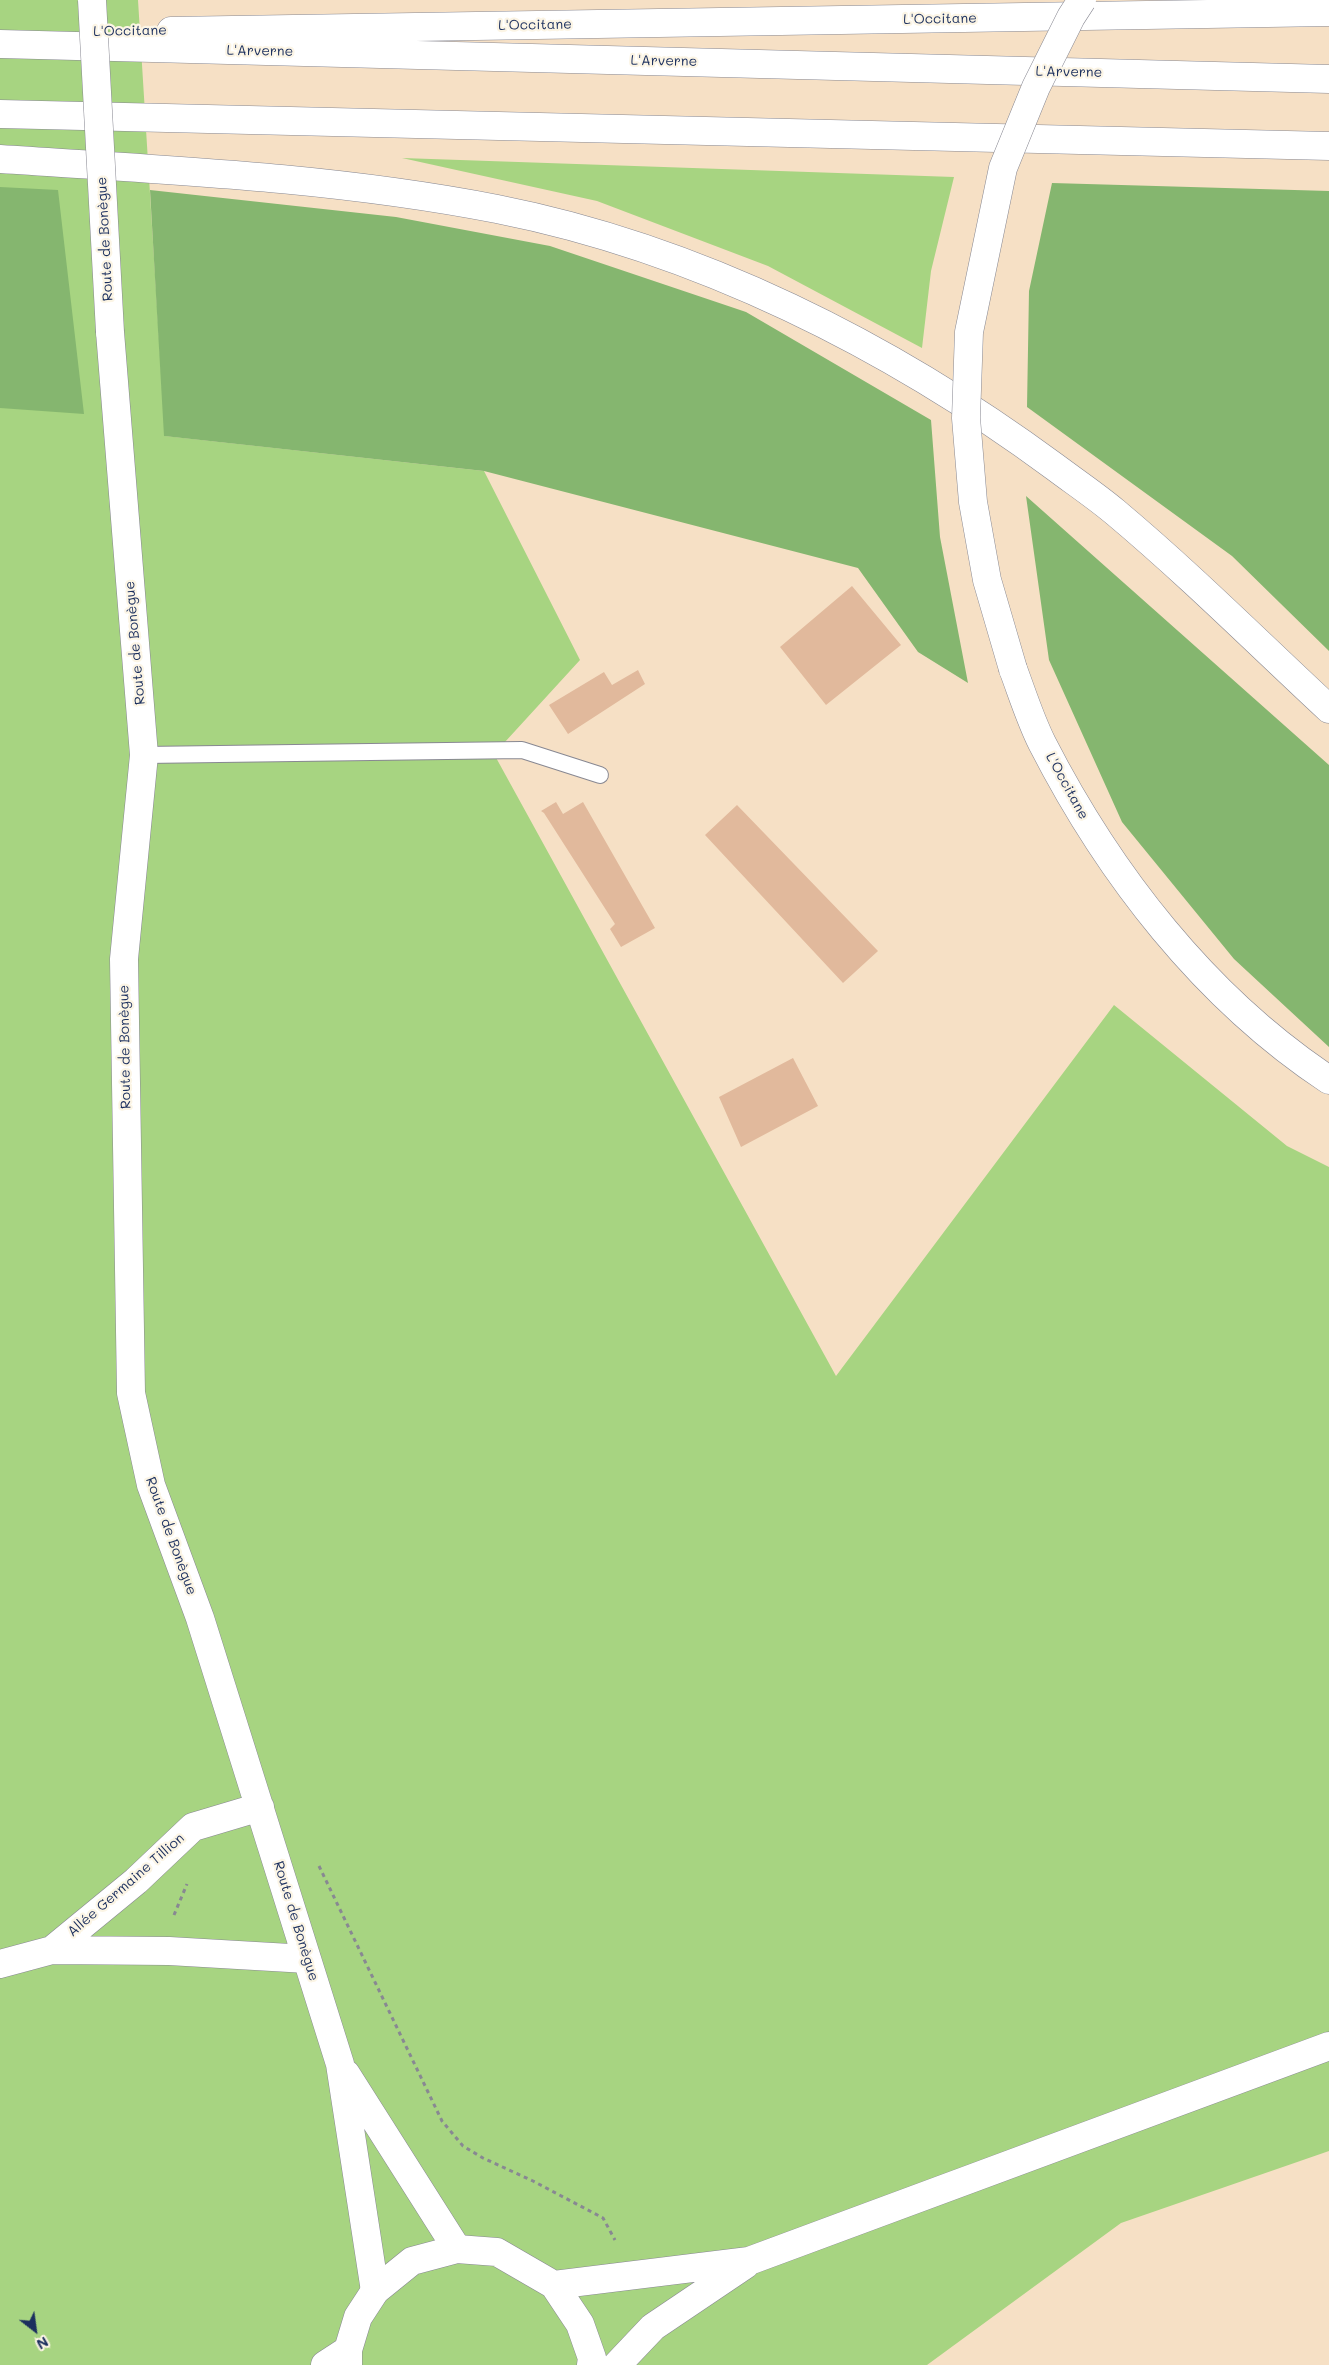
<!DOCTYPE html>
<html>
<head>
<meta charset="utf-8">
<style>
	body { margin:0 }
	#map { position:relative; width:1329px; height:2365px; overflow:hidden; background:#f6e0c5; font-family:Mali,sans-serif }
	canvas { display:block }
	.north { position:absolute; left:10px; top:2305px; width:50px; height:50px; -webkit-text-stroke:4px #fcf5e5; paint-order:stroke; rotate:150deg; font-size:14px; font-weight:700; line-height:20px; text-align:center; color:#1b2f5e }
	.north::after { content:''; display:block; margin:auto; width:18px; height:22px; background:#1b2f5e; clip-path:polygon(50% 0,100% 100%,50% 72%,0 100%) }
</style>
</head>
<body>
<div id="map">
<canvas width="1329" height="2365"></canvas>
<div class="north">N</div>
</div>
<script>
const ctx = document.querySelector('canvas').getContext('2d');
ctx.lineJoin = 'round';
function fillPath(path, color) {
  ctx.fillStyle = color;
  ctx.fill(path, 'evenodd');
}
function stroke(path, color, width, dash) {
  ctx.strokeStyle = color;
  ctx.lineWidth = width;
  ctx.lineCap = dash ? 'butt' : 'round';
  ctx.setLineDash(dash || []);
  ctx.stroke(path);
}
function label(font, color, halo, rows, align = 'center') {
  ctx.font = font + ' Mali,sans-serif';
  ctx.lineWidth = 4.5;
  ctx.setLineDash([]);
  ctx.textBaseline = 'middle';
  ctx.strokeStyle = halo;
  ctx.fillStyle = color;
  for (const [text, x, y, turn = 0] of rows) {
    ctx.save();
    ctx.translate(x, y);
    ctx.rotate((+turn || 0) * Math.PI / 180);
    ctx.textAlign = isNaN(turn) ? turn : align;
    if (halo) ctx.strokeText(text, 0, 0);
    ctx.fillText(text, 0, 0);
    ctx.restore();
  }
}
fillPath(new Path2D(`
	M0 0H138L165 436 484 471 580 660 494 754 836 1376 1114 1005 1287 1146 1329 1167V2151L1121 2223 927 2365H0Z
	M402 158 954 177 931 271 922 348 768 266 597 201Z`), '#a7d481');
fillPath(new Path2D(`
	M1052 183 1329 191V651L1232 556 1027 407 1029 291Z
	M0 187 58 190 84 414 0 408Z
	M150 190 396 217 550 246 746 312 931 420 940 537 968 683 918 652 858 568 484 471 164 436Z
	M1026 496 1329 765V1047L1234 959 1122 822 1049 660Z`), '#85b66f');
fillPath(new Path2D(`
	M852 586 901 645 826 705 780 647Z
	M638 670 645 684 568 734 549 705 604 672 612 685Z
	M556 802 563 814 583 802 655 928 621 947 610 929 615 924 544 813 541 811Z
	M737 805 878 951 843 983 705 835Z
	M793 1058 818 1106 741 1147 719 1097Z`), '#e1b99c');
const service = new Path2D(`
	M144 755 522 750 600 775`);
const minor = new Path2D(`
	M110 332 144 755 124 959 131 1393 151 1485 200 1618 340 2064 375 2291
	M52 1950 136 1881 193 1827 260 1807
	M0 1964 52 1950 169 1951 307 1959
	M346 2074 457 2249`);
const primary = new Path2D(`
	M554 2285 749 2261 1329 2046
	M325 2365 348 2350
	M348 2365V2350L358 2317 375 2291 412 2261 457 2249 497 2252 554 2285 580 2324 592 2358 591 2365
	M617 2365 653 2327 745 2265`);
const motorway = new Path2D(`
	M171 31 1329 12
	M0 44 1329 79
	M0 114 1329 146
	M0 159C166 170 333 177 497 209 699 249 891 346 1055 467 1075 482 1096 496 1115 512 1189 574 1258 643 1329 709
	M1013 669C1022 693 1030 719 1042 743 1109 874 1205 998 1329 1080`);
stroke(service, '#888892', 18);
stroke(minor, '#888892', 29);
stroke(primary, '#888892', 29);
stroke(motorway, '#888892', 29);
stroke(new Path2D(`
	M319 1866 442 2121 463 2146 483 2158 533 2181 603 2218 615 2240
	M174 1915 187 1884`), '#888892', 3, [4, 4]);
stroke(service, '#fff', 16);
stroke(minor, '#fff', 28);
stroke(primary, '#fff', 28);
stroke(motorway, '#fff', 28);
const minorBridge = new Path2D(`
	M92 0 110 332`);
const motorwayBridge = new Path2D(`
	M1013 669 987 580 973 502 966 418 969 332 1003 168 1036 87 1071 17 1082 0`);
stroke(minorBridge, '#888892', 29, []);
stroke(motorwayBridge, '#888892', 29, []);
stroke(minorBridge, '#fff', 28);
stroke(motorwayBridge, '#fff', 28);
label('14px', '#1b2f5e', '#fcf5e5', [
	["L'Occitane",940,19,-1],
	["L'Occitane",535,25,-1],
	["L'Occitane",130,31,-1],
	["L'Arverne",260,51,1],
	["L'Arverne",664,61,1],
	["L'Arverne",1069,72,1],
	["Route de Bonègue",105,239,-93],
	["Route de Bonègue",135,643,-95],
	["L'Occitane",1067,786,61],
	["Route de Bonègue",125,1047,-91],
	["Route de Bonègue",171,1536,70],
	["Allée Germaine Tillion",126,1885,-41],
	["Route de Bonègue",296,1921,73]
]);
</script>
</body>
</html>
